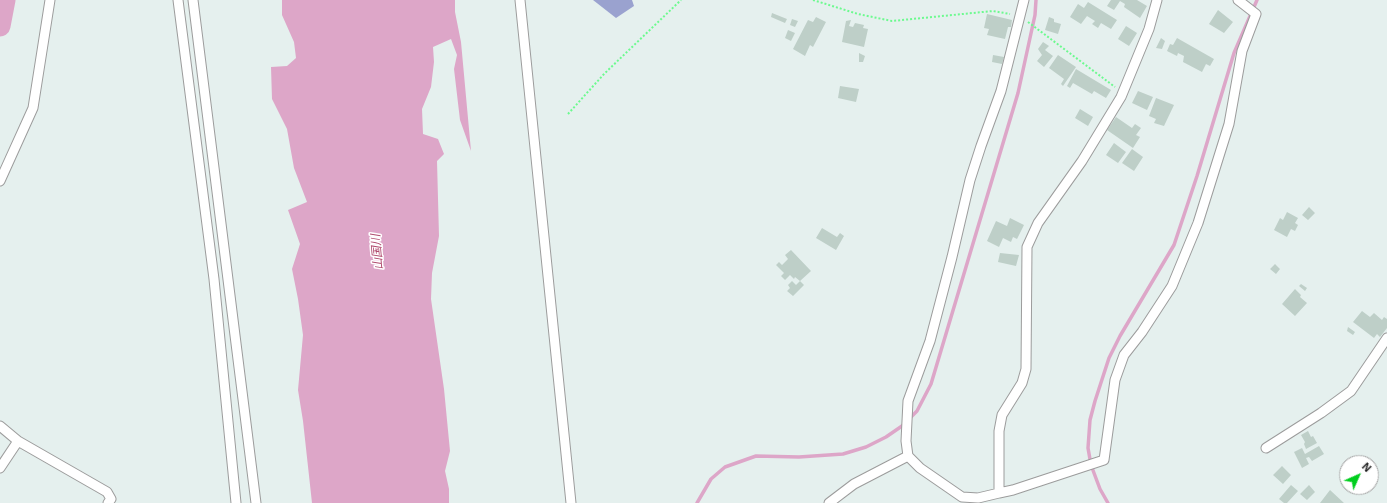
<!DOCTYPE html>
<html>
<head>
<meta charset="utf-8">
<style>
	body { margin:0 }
	#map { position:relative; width:1387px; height:503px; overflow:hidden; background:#e5f0ee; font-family:"Exo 2",sans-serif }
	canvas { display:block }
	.north { position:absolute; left:1339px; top:455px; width:40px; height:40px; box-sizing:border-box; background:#fff; border:1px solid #a5a5a5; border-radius:50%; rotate:45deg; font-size:11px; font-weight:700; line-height:16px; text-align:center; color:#1f1f1f }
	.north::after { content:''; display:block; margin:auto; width:14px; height:18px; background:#00ce1e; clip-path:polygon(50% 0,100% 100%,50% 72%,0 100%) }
</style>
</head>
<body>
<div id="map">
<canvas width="1387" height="503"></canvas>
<div class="north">N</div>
</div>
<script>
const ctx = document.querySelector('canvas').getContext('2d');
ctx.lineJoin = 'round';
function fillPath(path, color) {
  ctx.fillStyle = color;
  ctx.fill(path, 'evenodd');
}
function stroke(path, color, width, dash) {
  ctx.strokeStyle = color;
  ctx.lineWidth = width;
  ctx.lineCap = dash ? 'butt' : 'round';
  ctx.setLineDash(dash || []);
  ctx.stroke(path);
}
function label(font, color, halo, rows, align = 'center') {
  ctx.font = font + ' "Exo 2","Noto Sans JP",sans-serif';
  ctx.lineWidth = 3;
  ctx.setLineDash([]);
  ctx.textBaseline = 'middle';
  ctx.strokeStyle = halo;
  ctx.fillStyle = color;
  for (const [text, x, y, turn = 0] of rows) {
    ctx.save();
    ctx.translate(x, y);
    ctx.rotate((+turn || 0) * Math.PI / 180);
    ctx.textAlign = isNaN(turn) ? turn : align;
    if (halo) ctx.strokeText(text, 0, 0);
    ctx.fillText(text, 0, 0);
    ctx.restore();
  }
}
fillPath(new Path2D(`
	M593 0H632L634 6 616 18Z`), '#9aa2cf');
fillPath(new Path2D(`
	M282 0H455V12L461 42 471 151 460 120 454 69 457 55 451 39 433 47 434 62 431 87 422 109 423 134 438 139 444 154 437 161 439 236 432 273 431 299 444 389 450 451 445 471 449 489V503H312L303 421 298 390 303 335 298 299 292 269 300 244 288 210 307 202 294 168 287 129 272 99 271 67 287 66 296 58 294 42 282 15Z`), '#dda6c8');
stroke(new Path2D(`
	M697 503 711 479 725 467 756 456 799 457 843 454 866 447 886 437 902 426 917 411 931 384 1018 93 1035 15 1036 0
	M1108 503 1100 489 1091 465 1088 448 1090 420 1095 401 1109 358 1120 336 1174 245 1197 176 1234 53 1257 0`), '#dda6c8', 3.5);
stroke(new Path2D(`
	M0 26 5 0`), '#dda6c8', 21);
fillPath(new Path2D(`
	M1111 0H1137L1147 6 1140 18 1124 7 1125 4 1120 1 1114 10 1107 6Z
	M1088 2 1117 20 1111 29 1101 23 1098 28 1092 24 1095 21 1087 16 1081 24 1070 17 1078 4 1084 8Z
	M1218 10 1233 22 1224 33 1209 24Z
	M772 13 787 19 785 23 771 17Z
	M987 14 1012 20 1011 27H1008L1005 39 987 35 989 29 984 28Z
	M816 17 826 22 813 47 810 45 805 56 793 49 808 20 813 22Z
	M1049 17 1054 19V22L1061 24 1058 34 1045 30Z
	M792 19 798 21 795 27 790 25Z
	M851 20 849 26 853 27 855 23 864 25 863 28 868 29 864 47 842 42 846 21Z
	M1126 26 1137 33 1129 46 1118 39Z
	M788 30 795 33 791 41 785 38Z
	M1161 38 1165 41 1162 49 1156 48Z
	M1177 38 1214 59 1210 66 1206 64 1202 72 1183 62 1184 56 1178 53 1177 56 1167 51 1170 44 1173 45Z
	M1043 42 1049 46 1045 50 1053 56 1044 67 1037 61 1042 55 1038 49Z
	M859 53 865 56 863 62H859Z
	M993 55 1004 57 1002 64 992 62Z
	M1058 55 1076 67 1063 86 1061 84 1064 79 1049 68Z
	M1076 69 1111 90 1106 98 1094 91 1092 94 1073 83 1070 88 1067 86Z
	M840 86 859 89 856 102 838 98Z
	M1138 91 1153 97 1147 110 1132 103Z
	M1156 98 1174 105 1164 126 1154 123 1156 119 1149 116Z
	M1080 109 1093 117 1088 126 1075 118Z
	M1116 117 1132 128 1135 124 1141 128 1136 135 1140 137 1133 148 1107 130Z
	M1114 143 1126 152 1118 163 1106 155Z
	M1132 149 1143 157 1134 171 1122 163Z
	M1309 207 1315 213 1308 220 1302 215Z
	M1287 212 1298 218 1295 223 1298 225 1295 231 1291 229 1287 237 1274 230 1280 218 1283 220Z
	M1010 218 1024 225 1017 239 1013 237 1011 242 1003 238 999 247 987 241 996 221 1007 226Z
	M822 228 837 237 840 233 844 236 836 250 816 238Z
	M791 250 811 271 800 281 795 277 794 279 790 275 785 280 781 276 784 273 776 265 779 262 782 265 788 259 785 255Z
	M1000 253 1019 255 1016 266 998 262Z
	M1275 264 1280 269 1276 274 1270 269Z
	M792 281 796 285 800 281 804 285 793 296 787 291 790 288 788 285Z
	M1301 284 1307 288 1305 291 1299 286Z
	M1295 289 1301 295 1300 297 1307 303 1295 316 1282 304Z
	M1362 311 1370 317 1374 313 1382 320 1384 317 1387 319V328L1380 337 1377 334 1374 338 1353 322Z
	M1348 327 1355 332 1353 335 1347 331Z
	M1308 431 1311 437 1313 436 1317 443 1306 449 1304 444 1305 442 1301 435Z
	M1319 446 1324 454 1312 461 1309 457 1306 458 1309 464 1302 468 1294 452 1302 448 1305 454Z
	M1282 466 1291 475 1283 484 1273 475Z
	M1291 485 1298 491 1287 503H1284L1279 499Z
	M1309 485 1315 492 1307 500 1300 494Z
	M1330 490 1344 503H1320Z`), '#becfc8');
const street = new Path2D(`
	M178 0 214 279 236 503
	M193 0 256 503
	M520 0 571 503
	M1024 0 1001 91 981 146 970 180 952 257 930 341 908 401 906 441 908 456 920 468 962 497 978 498 999 493V431L1002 415 1022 383 1026 369 1027 247 1038 223 1082 161 1121 97 1149 29 1157 0
	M0 181 33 108 50 0
	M0 426 18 441 107 492 111 499 108 503
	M1266 448 1321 413 1351 391 1387 338
	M0 468 18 441
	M999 493 1013 490 1104 460 1115 380 1124 355 1142 332 1172 286 1198 223 1229 124 1242 51 1256 14 1238 0
	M829 503 854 484 908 456`);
stroke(street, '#9c9c9c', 11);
stroke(new Path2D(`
	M813 0 858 14 892 21 993 11 1010 14
	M1028 22 1115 87
	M568 114 604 74 681 0`), '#6cfa8f', 2, [2, 2]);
stroke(street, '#fff', 9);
label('italic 12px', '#af4b6e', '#fff', [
	["山国川",377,252,-95]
]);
</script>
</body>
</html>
